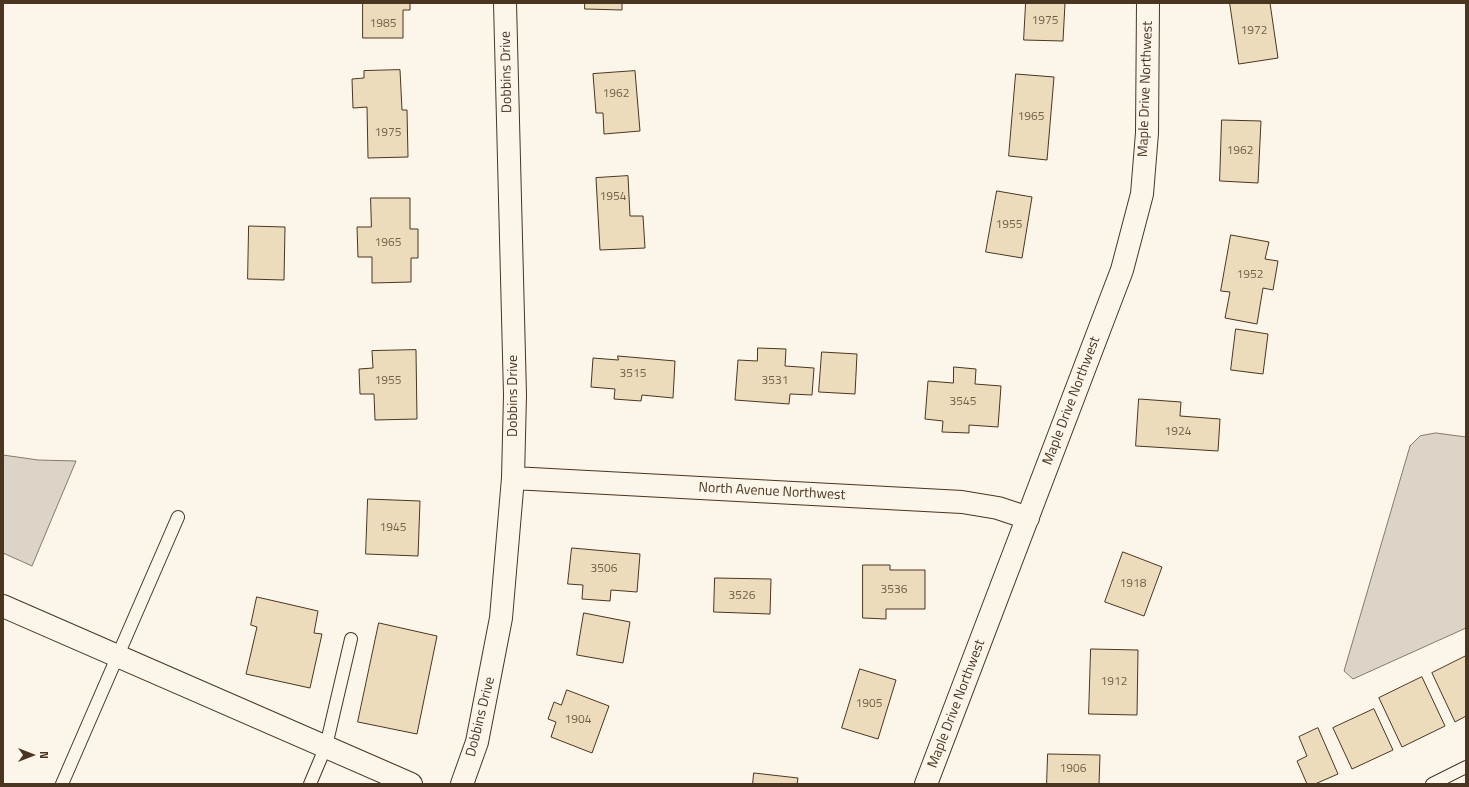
<!DOCTYPE html>
<html>
<head>
<meta charset="utf-8">
<style>
	body { margin:0 }
	#map { position:relative; width:1469px; height:787px; overflow:hidden; background:#fbf6e9; font-family:"Titillium Web",sans-serif }
	canvas { display:block }
	.frame { position:absolute; inset:0; border:4px solid #4a3520; pointer-events:none }
	.north { position:absolute; left:12px; top:735px; width:40px; height:40px; -webkit-text-stroke:3px #fbf6e9; paint-order:stroke; rotate:90deg; font-size:11px; font-weight:700; line-height:16px; text-align:center; color:#4a3520 }
	.north::after { content:''; display:block; margin:auto; width:14px; height:18px; background:#4a3520; clip-path:polygon(50% 0,100% 100%,50% 72%,0 100%) }
</style>
</head>
<body>
<div id="map">
<canvas width="1469" height="787"></canvas>
<div class="frame"></div>
<div class="north">N</div>
</div>
<script>
const ctx = document.querySelector('canvas').getContext('2d');
ctx.lineJoin = 'round';
function fillPath(path, color) {
  ctx.fillStyle = color;
  ctx.fill(path, 'evenodd');
}
function stroke(path, color, width, dash) {
  ctx.strokeStyle = color;
  ctx.lineWidth = width;
  ctx.lineCap = dash ? 'butt' : 'round';
  ctx.setLineDash(dash || []);
  ctx.stroke(path);
}
function label(font, color, halo, rows, align = 'center') {
  ctx.font = font + ' "Titillium Web",sans-serif';
  ctx.lineWidth = 3;
  ctx.setLineDash([]);
  ctx.textBaseline = 'middle';
  ctx.strokeStyle = halo;
  ctx.fillStyle = color;
  for (const [text, x, y, turn = 0] of rows) {
    ctx.save();
    ctx.translate(x, y);
    ctx.rotate((+turn || 0) * Math.PI / 180);
    ctx.textAlign = isNaN(turn) ? turn : align;
    if (halo) ctx.strokeText(text, 0, 0);
    ctx.fillText(text, 0, 0);
    ctx.restore();
  }
}
const water = new Path2D(`
	M1436 433 1466 437V628L1353 679 1344 671 1410 446 1420 436Z
	M3 455 38 460 76 461 32 566 3 553Z`);
fillPath(water, '#dcd4c6');
stroke(water, '#887966', 1);
const building = new Path2D(`
	M363 3H410V10H403V38H363Z
	M585 3H622V10L585 9Z
	M1026 3H1065L1063 41 1024 40Z
	M1230 3H1270L1278 58 1239 64Z
	M400 70 402 110H407L408 157 368 158 367 107 353 108 352 79 364 78V71Z
	M635 71 640 131 604 134 603 113H596L593 74Z
	M1016 74 1054 77 1047 160 1009 156Z
	M1222 120 1261 121 1258 183 1220 181Z
	M628 176 630 216H643L645 248 600 250 596 178Z
	M997 191 1032 197 1022 258 986 252Z
	M371 198H410V229H418V258H411V282L372 283V257H358L357 227H371Z
	M249 226 285 227 284 280 248 279Z
	M1231 235 1269 242 1265 259 1278 261 1273 290 1263 288 1257 324 1225 318 1230 292 1221 291Z
	M1236 329 1268 334 1263 374 1231 370Z
	M758 348 786 349 785 366 814 368 812 395 790 394 789 404 735 400 738 360 757 361Z
	M416 350 417 419 375 420 374 394H360L359 369 373 368 372 351Z
	M822 352 857 354 855 394 819 392Z
	M618 356 675 361 673 398 642 395 641 401 614 399 615 389 591 387 593 358 618 360Z
	M954 367 976 369 975 384 1001 386 998 427 969 425V433L942 432 943 421 925 419 928 381 953 383Z
	M1139 399 1181 402 1180 416 1220 419 1218 451 1136 446Z
	M368 499 420 501 418 556 366 554Z
	M572 548 640 554 637 592 611 590 610 601 582 599 583 585 568 584Z
	M1123 552 1162 567 1144 616 1105 602Z
	M863 565H890V570H925V609H886V619L863 618Z
	M715 578 771 579 770 614 714 612Z
	M257 597 318 611 314 633 322 634 310 688 246 674 257 627 251 625Z
	M584 613 630 622 623 663 577 655Z
	M379 623 437 636 417 734 358 722Z
	M1091 649 1138 650 1137 715 1089 714Z
	M1466 656V716L1455 722 1432 673Z
	M860 669 896 680 878 739 842 728Z
	M1422 677 1445 726 1402 747 1379 698Z
	M567 690 609 706 592 753 551 737 556 722 548 719 554 702 561 705Z
	M1374 709 1393 750 1352 769 1333 728Z
	M1318 728 1338 774 1315 784H1307L1297 761 1307 756 1299 737Z
	M1048 754 1100 755 1099 784H1047Z
	M754 773 798 778 797 784H753Z`);
fillPath(building, '#ecdcbc');
stroke(building, '#4a3520', 1);
const service = new Path2D(`
	M62 784 178 517
	M310 784 326 746 351 639
	M1432 784 1466 767`);
const minor = new Path2D(`
	M513 478 962 502 998 508 1028 518
	M3 606 411 784
	M462 784 477 742 501 618 513 478 515 395 505 3
	M926 784 1122 270 1142 194 1147 133 1148 3`);
stroke(service, '#4a3520', 14);
stroke(minor, '#4a3520', 24);
stroke(service, '#fbf6e9', 12);
stroke(minor, '#fbf6e9', 22);
label('12px', '#725f47', null, [
	["1975",1045,21],
	["1985",383,24],
	["1972",1254,31],
	["1962",616,94],
	["1965",1031,117],
	["1975",388,133],
	["1962",1240,151],
	["1954",613,197],
	["1955",1009,225],
	["1965",388,243],
	["1952",1250,275],
	["3515",633,374],
	["1955",388,381],
	["3531",775,381],
	["3545",963,402],
	["1924",1178,432],
	["1945",393,528],
	["3506",604,569],
	["1918",1133,584],
	["3536",894,590],
	["3526",742,596],
	["1912",1114,682],
	["1905",869,704],
	["1904",578,720],
	["1906",1073,769]
]);
label('14px', '#4a3520', '#fbf6e9', [
	["Dobbins Drive",507,72,-91],
	["Maple Drive Northwest",1146,89,-88],
	["Dobbins Drive",514,396,-90],
	["Maple Drive Northwest",1072,401,-69],
	["North Avenue Northwest",772,492,3],
	["Maple Drive Northwest",957,704,-69],
	["Dobbins Drive",481,717,-76]
]);
</script>
</body>
</html>
